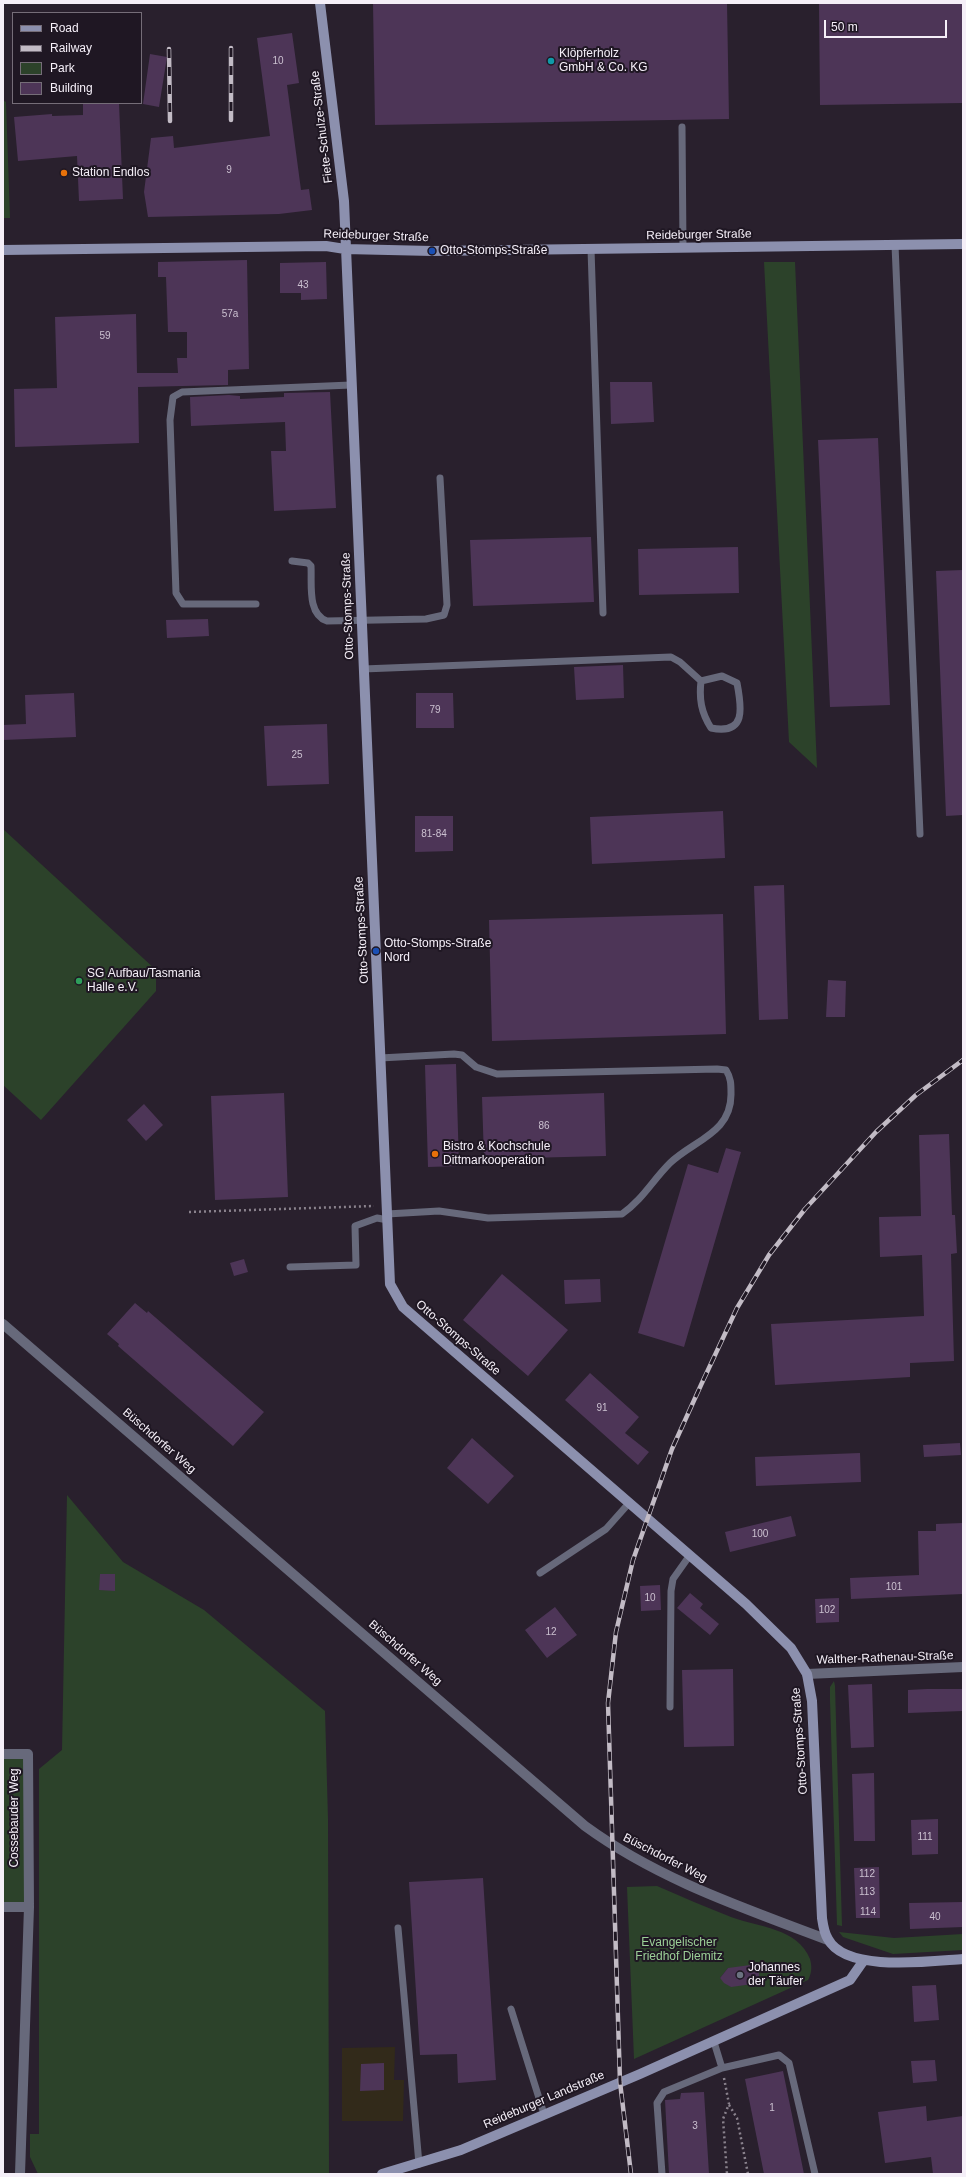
<!DOCTYPE html>
<html>
<head>
<meta charset="utf-8">
<style>
	body { margin:0 }
	#map { position:relative; width:966px; height:2177px; overflow:hidden; background:#29202d; font-family:Helvetica,sans-serif }
	canvas { display:block }
	.frame { position:absolute; inset:0; border:4px solid #f5eff8; pointer-events:none }
	.legend { position:absolute; left:12px; top:12px; width:130px; height:92px; box-sizing:border-box; background:#1f1723; border:1px solid #756d78; margin:0; padding:5px 7px; list-style:none; font-size:12px; color:#f5eff8 }
	.legend li { display:flex; align-items:center; gap:8px; height:20px }
	.legend b { width:20px; border:1px solid #756d78 }
	.scale { position:absolute; left:824px; top:20px; width:123px; height:18px; box-sizing:border-box; border:2px solid #f5eff8; border-top:0; padding-left:5px; font-size:12px; line-height:14px; white-space:nowrap; color:#f5eff8; -webkit-text-stroke:3px #1f1723; paint-order:stroke }
</style>
</head>
<body>
<div id="map">
<canvas width="966" height="2177"></canvas>
<div class="frame"></div>
<ul class="legend">
<li><b style="height:5px;background:#8c90ae"></b>Road</li>
<li><b style="height:5px;background:#c2bbc5"></b>Railway</li>
<li><b style="height:11px;background:#2c422a"></b>Park</li>
<li><b style="height:11px;background:#4d3557"></b>Building</li>
</ul>
<div class="scale">50 m</div>
</div>
<script>
const ctx = document.querySelector('canvas').getContext('2d');
ctx.lineJoin = 'round';
function fillPath(path, color) {
  ctx.fillStyle = color;
  ctx.fill(path, 'evenodd');
}
function stroke(path, color, width, dash) {
  ctx.strokeStyle = color;
  ctx.lineWidth = width;
  ctx.lineCap = dash ? 'butt' : 'round';
  ctx.setLineDash(dash || []);
  ctx.stroke(path);
}
function label(font, color, halo, rows, align = 'center') {
  ctx.font = font + ' Helvetica,sans-serif';
  ctx.lineWidth = 4;
  ctx.setLineDash([]);
  ctx.textBaseline = 'middle';
  ctx.strokeStyle = halo;
  ctx.fillStyle = color;
  for (const [text, x, y, turn = 0] of rows) {
    ctx.save();
    ctx.translate(x, y);
    ctx.rotate((+turn || 0) * Math.PI / 180);
    ctx.textAlign = isNaN(turn) ? turn : align;
    if (halo) ctx.strokeText(text, 0, 0);
    ctx.fillText(text, 0, 0);
    ctx.restore();
  }
}
fillPath(new Path2D(`
	M395 2047 394 2080H404L403 2121H342V2048Z`), '#322a1a');
fillPath(new Path2D(`
	M3 100 6 102 10 218H3Z
	M764 262H795L817 768 789 742Z
	M3 829 156 970V991L41 1120 3 1085Z
	M67 1495 123 1562 204 1610 325 1711 328 1819 329 2173 38 2174 30 2157V2134H39V1769L62 1750Z
	M834 1681 835 1686 842 1926 837 1925 830 1700V1687Z
	M3 1756H25L27 1904H3Z
	M657 1886C682 1897 706 1907 731 1917 758 1927 798 1928 810 1959 812 1966 812 1973 808 1980L634 2059 627 1887ZM728 1968 731 1987 720 1978Z
	M839 1932 894 1938 963 1934V1950L893 1954 843 1937Z`), '#2c422a');
fillPath(new Path2D(`
	M373 3H727L729 119 375 125Z
	M819 3H963V103L820 105Z
	M292 33 299 83 287 85 301 190 309 189 312 210 279 214 148 217 144 192 151 138 173 136 174 148 270 136 257 38Z
	M150 54 167 57 159 107 143 104Z
	M83 103H119L123 199 79 201 77 156 18 161 14 117 52 114V116L83 115Z
	M247 260 249 369 228 370V385L138 387 139 443 15 447 14 389 57 388 55 317 136 314 137 373H178L177 358H187V332H168L166 277H158V262Z
	M326 262 327 299 301 300V293H280V263Z
	M610 382H652L654 422 611 424Z
	M330 392 336 508 274 511 271 451H286L285 422 191 426 190 397 229 395 240 396V399L284 397V393Z
	M878 438 890 705 830 707 818 440Z
	M591 537 594 602 473 606 470 540Z
	M738 547 739 593 639 595 638 549Z
	M963 570V815L946 816 936 571Z
	M208 619 209 636 167 638 166 620Z
	M623 665 624 698 576 700 574 667Z
	M74 693 76 737 3 740V725L26 724 25 695Z
	M416 693H453L454 728H416Z
	M327 724 329 784 267 786 264 726Z
	M723 811 725 858 592 864 590 817Z
	M415 816H453V851L415 852Z
	M784 885 788 1019 759 1020 754 886Z
	M723 914 726 1034 492 1041 489 920Z
	M828 980 846 981 845 1017H826Z
	M456 1064 459 1166 428 1167 425 1065Z
	M284 1093 288 1197 215 1200 211 1096Z
	M604 1093 606 1156 484 1159 482 1097Z
	M144 1104 163 1125 146 1141 127 1120Z
	M949 1134 952 1215H955L957 1253 951 1254 954 1361 910 1363V1377L775 1385 771 1324 924 1316 922 1255 880 1257 879 1217 921 1216 919 1135Z
	M726 1148 741 1152 684 1347 638 1333 688 1164 718 1173Z
	M244 1259 248 1272 234 1276 230 1263Z
	M502 1274 568 1330 528 1376 463 1320Z
	M600 1279 601 1302 565 1304 564 1280Z
	M135 1303 147 1313 148 1311 264 1412 233 1446 118 1346 119 1344 107 1334Z
	M590 1373 639 1417 625 1433 649 1452 638 1465 565 1400Z
	M472 1438 514 1476 488 1504 447 1468Z
	M960 1443 961 1455 924 1457 923 1445Z
	M860 1453 861 1482 756 1486 755 1457Z
	M791 1516 796 1536 730 1552 725 1532Z
	M963 1523V1594L851 1599 850 1578 919 1575 918 1531H936V1524Z
	M100 1574H115V1591L99 1590Z
	M660 1585 661 1610 641 1611 640 1586Z
	M690 1593 703 1604 700 1608 719 1624 710 1635 677 1608Z
	M839 1598V1622L816 1623 815 1599Z
	M555 1607 577 1635 547 1658 525 1630Z
	M733 1669 734 1746 684 1747 682 1670Z
	M872 1684 874 1747 851 1748 848 1685Z
	M927 1689H963V1711L908 1713V1690Z
	M874 1773 875 1841H854L852 1774Z
	M938 1819V1854L912 1855 911 1820Z
	M879 1867 880 1918H856L854 1868Z
	M483 1878 496 2080 458 2083 457 2054 420 2055 409 1882Z
	M963 1902V1927L910 1929 909 1903Z
	M758 1964 760 1983 731 1987 724 1983 720 1978 728 1968Z
	M936 1985 939 2020 914 2022 912 1986Z
	M935 2060 937 2081 913 2083 911 2061Z
	M384 2063V2090L360 2091 361 2064Z
	M783 2071 804 2174H764L745 2079Z
	M704 2092 709 2174H669L665 2100 680 2099 681 2093Z
	M926 2106 927 2121 963 2116V2174H933L931 2157 885 2163 878 2112Z`), '#4d3557');
stroke(new Path2D(`
	M189 1212 374 1206
	M724 2078 729 2104 723 2119 727 2174
	M729 2105 737 2118 748 2174`), '#8a828d', 2.5, [2, 3]);
stroke(new Path2D(`
	M682 127 683 248
	M895 245 920 834
	M591 249 603 613
	M292 561 308 563 311 566C312 584 307 614 327 621L426 619 444 615 447 605 440 478
	M256 604H183L176 593 170 420 173 397 182 392 351 385
	M363 669 671 657 680 662 701 681C699 699 701 712 711 728 746 735 742 709 737 683L722 676 701 681
	M380 1058 454 1054 462 1055 476 1067 497 1074 717 1069 726 1070C731 1078 731 1084 731 1093 732 1133 694 1140 670 1163 652 1181 643 1199 622 1214L488 1218 439 1211 387 1214
	M290 1267 356 1265 355 1226 377 1218 388 1220
	M540 1573 606 1529 630 1502
	M670 1707 671 1591 673 1579 690 1555
	M398 1928 419 2164
	M511 2009 544 2114
	M714 2042 722 2068
	M662 2174 657 2103 664 2092 722 2068 779 2055 789 2063 815 2174`), '#67697b', 7);
stroke(new Path2D(`
	M3 1324 585 1826C659 1880 744 1908 828 1940
	M807 1674 963 1667
	M3 1754H28L29 1907 20 2174
	M3 1907H29`), '#67697b', 10);
stroke(new Path2D(`
	M320 3 344 201 390 1284 403 1307 746 1604 791 1648 807 1674 812 1701 822 1918C823 1925 824 1933 828 1939 846 1973 931 1961 963 1959
	M3 250 326 246 345 249 432 251 963 244
	M382 2174 461 2150 640 2074 850 1980 864 1960`), '#8c90ae', 10);
const rail = new Path2D(`
	M231 48V120
	M169 49 170 121
	M631 2174 620 2082 608 1703 616 1632 633 1560 672 1449 701 1385 737 1308 769 1255 805 1209 876 1132 916 1095 963 1060`);
stroke(rail, '#c2bbc5', 4.5);
stroke(rail, '#1f1723', 3, [9]);
for (const [x, y, r, color] of [
	[551,61,4,"#0f9aa8"],
	[64,173,4,"#e8710a"],
	[432,251,4,"#1a4fb4"],
	[376,951,4,"#1a4fb4"],
	[79,981,4,"#2e9e5b"],
	[435,1154,4,"#e8710a"],
	[740,1975,4,"#6b7280"]
]) {
  const dot = new Path2D();
  dot.arc(x, y, r, 0, 2 * Math.PI);
  ctx.fillStyle = color;
  ctx.fill(dot);
  stroke(dot, '#1f1723', 1.5);
}
label('10px', '#cbc0d0', null, [
	["10",278,61],
	["9",229,170],
	["43",303,285],
	["57a",230,314],
	["59",105,336],
	["79",435,710],
	["25",297,755],
	["81-84",434,834],
	["86",544,1126],
	["91",602,1408],
	["100",760,1534],
	["101",894,1587],
	["10",650,1598],
	["102",827,1610],
	["12",551,1632],
	["111",925,1837],
	["112",867,1874],
	["113",867,1892],
	["114",868,1912],
	["40",935,1917],
	["1",772,2108],
	["3",695,2126]
]);
label('12px', '#f5eff8', '#1f1723', [
	["Klöpferholz",559,54],
	["GmbH & Co. KG",559,68],
	["Station Endlos",72,173],
	["Otto-Stomps-Straße",440,251],
	["Otto-Stomps-Straße",384,944],
	["Nord",384,958],
	["SG Aufbau/Tasmania",87,974],
	["Halle e.V.",87,988],
	["Bistro & Kochschule",443,1147],
	["Dittmarkooperation",443,1161],
	["Johannes",748,1968],
	["der Täufer",748,1982]
], 'left');
label('12px', '#f5eff8', '#1f1723', [
	["Fiete-Schulze-Straße",322,127,-97],
	["Reideburger Straße",699,235,-1],
	["Reideburger Straße",376,236,2],
	["Otto-Stomps-Straße",348,606,-92],
	["Otto-Stomps-Straße",362,930,-93],
	["Otto-Stomps-Straße",458,1338,41],
	["Büschdorfer Weg",159,1441,41],
	["Büschdorfer Weg",405,1653,41],
	["Walther-Rathenau-Straße",885,1658,-2],
	["Otto-Stomps-Straße",800,1741,-94],
	["Cossebauder Weg",15,1818,-90],
	["Büschdorfer Weg",665,1858,27],
	["Reideburger Landstraße",544,2100,-23]
]);
label('12px', '#9bcf97', '#1f1723', [
	["Evangelischer",679,1943],
	["Friedhof Diemitz",679,1957]
]);
</script>
</body>
</html>
